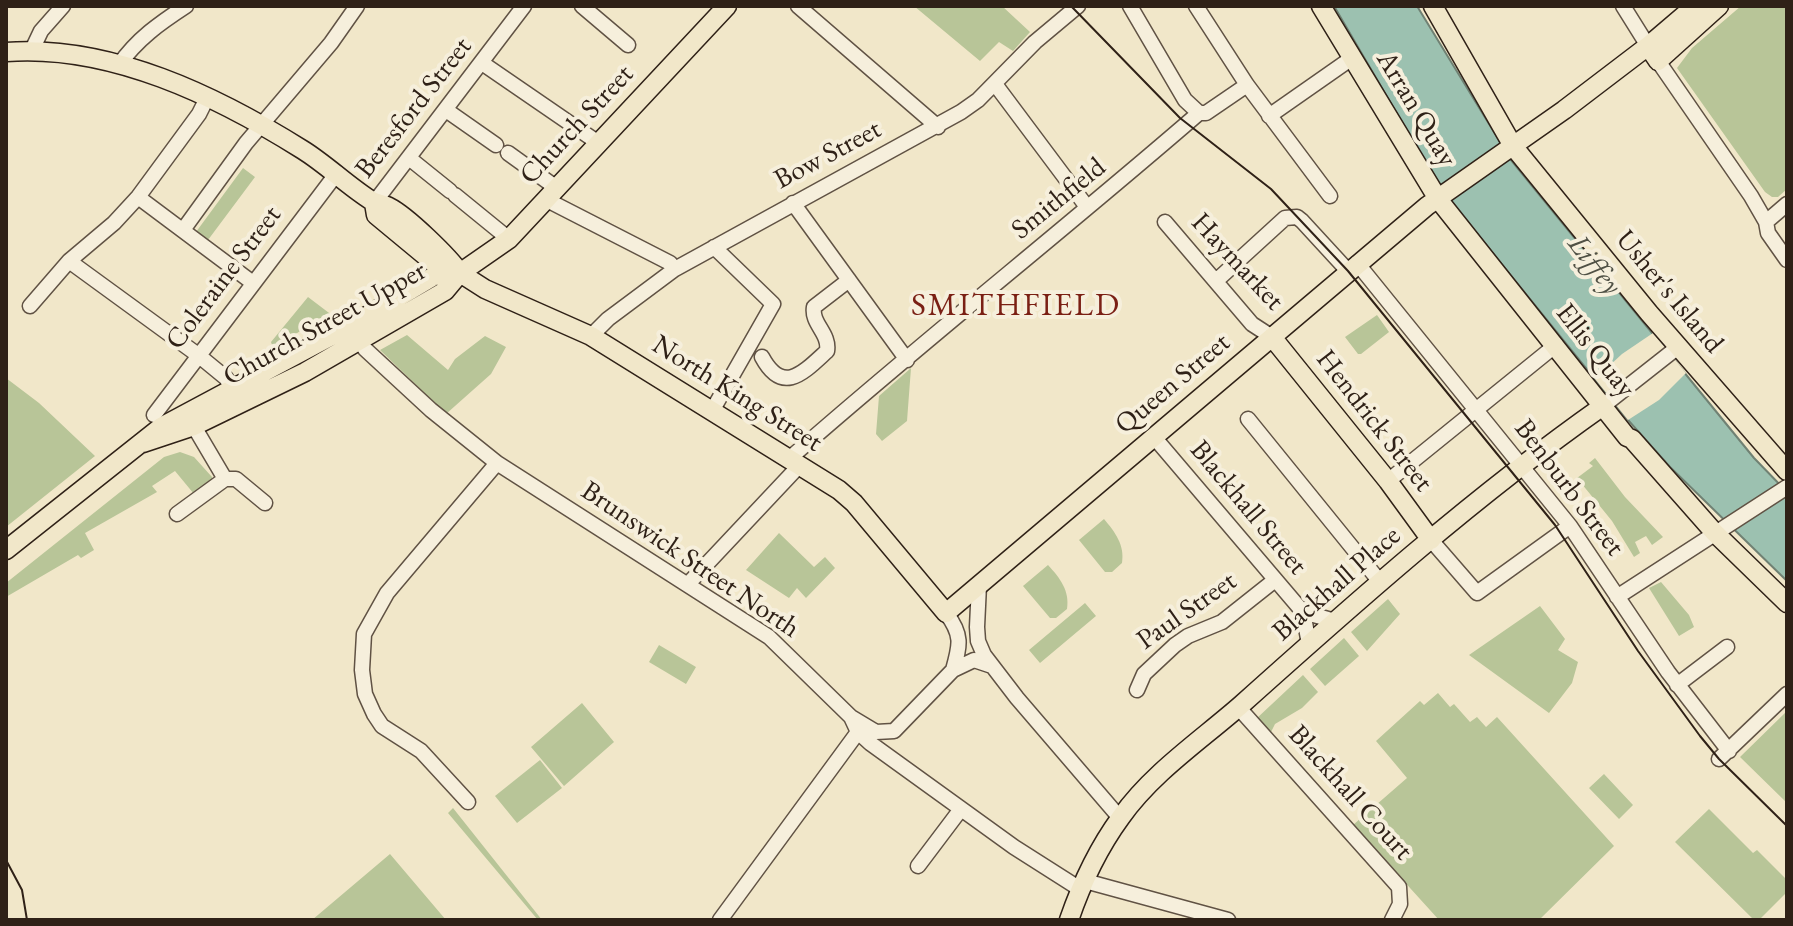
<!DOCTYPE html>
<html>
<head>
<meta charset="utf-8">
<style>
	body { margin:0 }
	#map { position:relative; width:1793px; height:926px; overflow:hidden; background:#f1e7c9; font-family:"EB Garamond",serif }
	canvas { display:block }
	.frame { position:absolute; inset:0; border:8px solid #2f2117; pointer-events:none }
</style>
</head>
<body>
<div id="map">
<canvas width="1793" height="926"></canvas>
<div class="frame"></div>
</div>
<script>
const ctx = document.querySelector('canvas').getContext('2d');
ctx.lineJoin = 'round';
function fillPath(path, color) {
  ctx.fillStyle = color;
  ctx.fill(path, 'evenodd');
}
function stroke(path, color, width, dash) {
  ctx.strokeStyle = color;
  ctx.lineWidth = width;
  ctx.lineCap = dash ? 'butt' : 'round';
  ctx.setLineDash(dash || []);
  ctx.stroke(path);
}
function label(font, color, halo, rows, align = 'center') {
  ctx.font = font + ' "EB Garamond",serif';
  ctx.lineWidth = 8;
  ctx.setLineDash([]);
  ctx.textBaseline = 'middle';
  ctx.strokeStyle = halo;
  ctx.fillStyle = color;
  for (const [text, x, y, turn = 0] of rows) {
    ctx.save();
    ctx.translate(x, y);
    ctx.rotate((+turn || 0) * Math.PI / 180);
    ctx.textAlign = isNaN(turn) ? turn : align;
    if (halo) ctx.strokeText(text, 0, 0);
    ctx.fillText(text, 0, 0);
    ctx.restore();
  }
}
fillPath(new Path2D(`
	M914 6H1002L1030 32 1013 51 999 42 980 61Z
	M1741 6H1787V189L1778 197H1772L1765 192 1677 68 1692 48Z
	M243 168 255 177 208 240 196 232Z
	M308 297 337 319 305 335 302 330 273 348 271 342Z
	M1377 315 1389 332 1361 354H1358L1345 337Z
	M407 335 448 370 455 359 485 336 506 347 491 374 446 414 380 350Z
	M911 368 907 421 882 441 876 434 879 396Z
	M6 378 39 403 95 456 6 527Z
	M180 452 194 457 212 477V481L194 494 175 471 152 486 157 492 85 533 94 550 81 558 78 555 6 597V583L164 457Z
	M1595 458 1625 497 1663 537 1652 545 1646 536 1635 542 1640 553 1634 557 1612 521 1577 478 1593 466 1589 463Z
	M1104 519C1115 532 1125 545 1122 563L1112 572H1105L1079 540Z
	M779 533 814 567 825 557 835 568 806 598 797 588 789 598 746 570Z
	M1048 565C1060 578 1070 591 1067 609L1056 618H1050L1023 586Z
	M1661 582 1689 615 1694 627 1679 636 1649 588Z
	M1388 599 1400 614 1367 651 1351 632Z
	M1085 603 1096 616 1040 663 1029 650Z
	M1540 606 1565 639 1558 650 1578 662 1572 683 1549 713 1469 655Z
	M1344 638 1359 656 1325 686 1310 669Z
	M659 645 696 667 686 684 649 662Z
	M1303 675 1318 692 1302 708 1275 724 1270 734 1256 719Z
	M1438 693 1450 707 1454 704 1470 722 1477 717 1486 727 1497 717 1614 846 1539 920H1439L1353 825 1407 778 1376 741 1420 701 1424 705Z
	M582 703 614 742 564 786 531 747Z
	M1787 711V803L1740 757Z
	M540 760 562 788 517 823 495 796Z
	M1604 774 1633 805 1619 819 1589 788Z
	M453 808 542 920H538L448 813Z
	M1709 809 1753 853 1757 850 1787 880V892L1759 920H1754L1675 842Z
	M390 854 446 920H312Z`), '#b8c598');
const water = new Path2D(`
	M1334 6H1417L1511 160 1754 458 1787 492V581L1670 467 1628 420 1452 203 1438 184Z`);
fillPath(water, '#9cc1b0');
stroke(water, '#708173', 2);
fillPath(new Path2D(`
	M1653 333 1686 373 1659 400 1628 420 1595 379 1622 354Z`), '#f1e7c9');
const minor = new Path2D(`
	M582 6 628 45
	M798 6 938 127
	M1130 6 1185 100 1199 113
	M1196 6 1247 85 1330 196
	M1623 6 1648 46
	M32 50 41 31 63 6
	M1658 61 1751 196 1766 222 1768 233 1787 260
	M482 63 600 144
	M119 65C137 39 160 23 186 6
	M995 84 1087 207
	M446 110 496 145
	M1269 116 1352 58
	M508 153 558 189
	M409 158 450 191
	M455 195 509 239
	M138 197 253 283
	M547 200 670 263 675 269
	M374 203 524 6
	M793 203 907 360
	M1165 222 1252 324 1272 337
	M1766 222 1787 204
	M183 230 246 143 331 43 357 6
	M69 261 198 355 226 378 236 395
	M1357 263 1570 526 1668 672 1729 751
	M1216 281 1285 218 1297 217 1302 221 1348 271
	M30 306 69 261 114 223 138 197 199 114 207 98
	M355 333 365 349 431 410 497 463 769 637 851 717 858 732 870 743 1014 847 1080 889
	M591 336 608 319 675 269 961 112 978 100 1035 42 1078 6
	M762 357C783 396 804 372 827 351 830 333 811 324 814 307L849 280
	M1603 406 1678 347
	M712 411 773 304 714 247
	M154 415 337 173
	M189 418 225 479H236L265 503
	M1248 419 1381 583
	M1154 437 1303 612 1309 644
	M789 459C923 341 1064 230 1199 113H1206L1247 85
	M1388 481 1556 345
	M177 514 225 479
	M1431 540 1477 593 1570 526
	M688 584 799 466
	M979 585 977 627 978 641 984 655 1017 698 1120 818
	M1617 597 1787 487
	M1303 612 1335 621
	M946 613C963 635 960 645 953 670
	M1677 685 1727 647
	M1137 690 1144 674 1175 645 1188 636 1222 622 1275 580
	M1238 707 1399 887 1400 904 1392 920
	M851 717 876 732 894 731 953 670 974 660 992 666
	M1719 759 1787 694
	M468 802 421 751 382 726 374 714 365 694 362 670 364 634 387 593 497 463
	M918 866 961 809
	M1085 881 1228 920
	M720 920 858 732`);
const major = new Path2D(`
	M1321 6 1438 199 1627 437 1632 439 1714 532 1787 603
	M1433 6 1513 146 1649 313 1787 471
	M1648 46 1658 61 1719 6
	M6 52C110 44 217 96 303 150 327 165 348 186 372 201 377 204 384 204 389 207 407 216 449 257 460 273
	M374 203 376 215 440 268 460 273 485 289 591 336 839 490 854 503 946 613 1427 206 1564 110 1648 46 1695 6
	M1272 337 1388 481 1431 540
	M143 443 194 426 305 372 445 291 460 273 509 239 727 6
	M6 550 161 427 350 326 434 276 453 274
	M1069 920C1081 885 1099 847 1121 817 1152 773 1201 740 1241 705 1357 601 1475 496 1603 406`);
stroke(minor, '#605244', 17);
stroke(major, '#2f2117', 21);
stroke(minor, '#f6efdc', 14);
stroke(major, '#f1e7c9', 18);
stroke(new Path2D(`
	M1071 6 1180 118 1271 189 1348 271 1555 525 1638 651 1700 736 1719 759 1787 826
	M6 860 22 890 27 920`), '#2f2117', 2);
label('28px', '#2f2117', '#f6efdc', [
	["Beresford Street",414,108,-52],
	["Arran Quay",1416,109,59],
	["Church Street",577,125,-47],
	["Bow Street",828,155,-28],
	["Smithfield",1059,199,-39],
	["Haymarket",1237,262,47],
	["Coleraine Street",224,278,-53],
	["Usher's Island",1669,292,50],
	["Church Street Upper",325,324,-29],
	["Ellis Quay",1595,351,52],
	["Queen Street",1173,384,-40],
	["North King Street",737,394,32],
	["Hendrick Street",1374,421,52],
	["Benburb Street",1569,488,53],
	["Blackhall Street",1248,508,50],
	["Brunswick Street North",690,560,34],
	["Blackhall Place",1337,584,-41],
	["Paul Street",1187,611,-35],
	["Blackhall Court",1350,793,48]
]);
label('italic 30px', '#505145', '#f6efdc', [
	["Liffey",1594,265,52]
]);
ctx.letterSpacing = '2px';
label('32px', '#7a1f14', '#f6efdc', [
	["SMITHFIELD",1016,306]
]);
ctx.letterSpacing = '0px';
</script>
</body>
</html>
